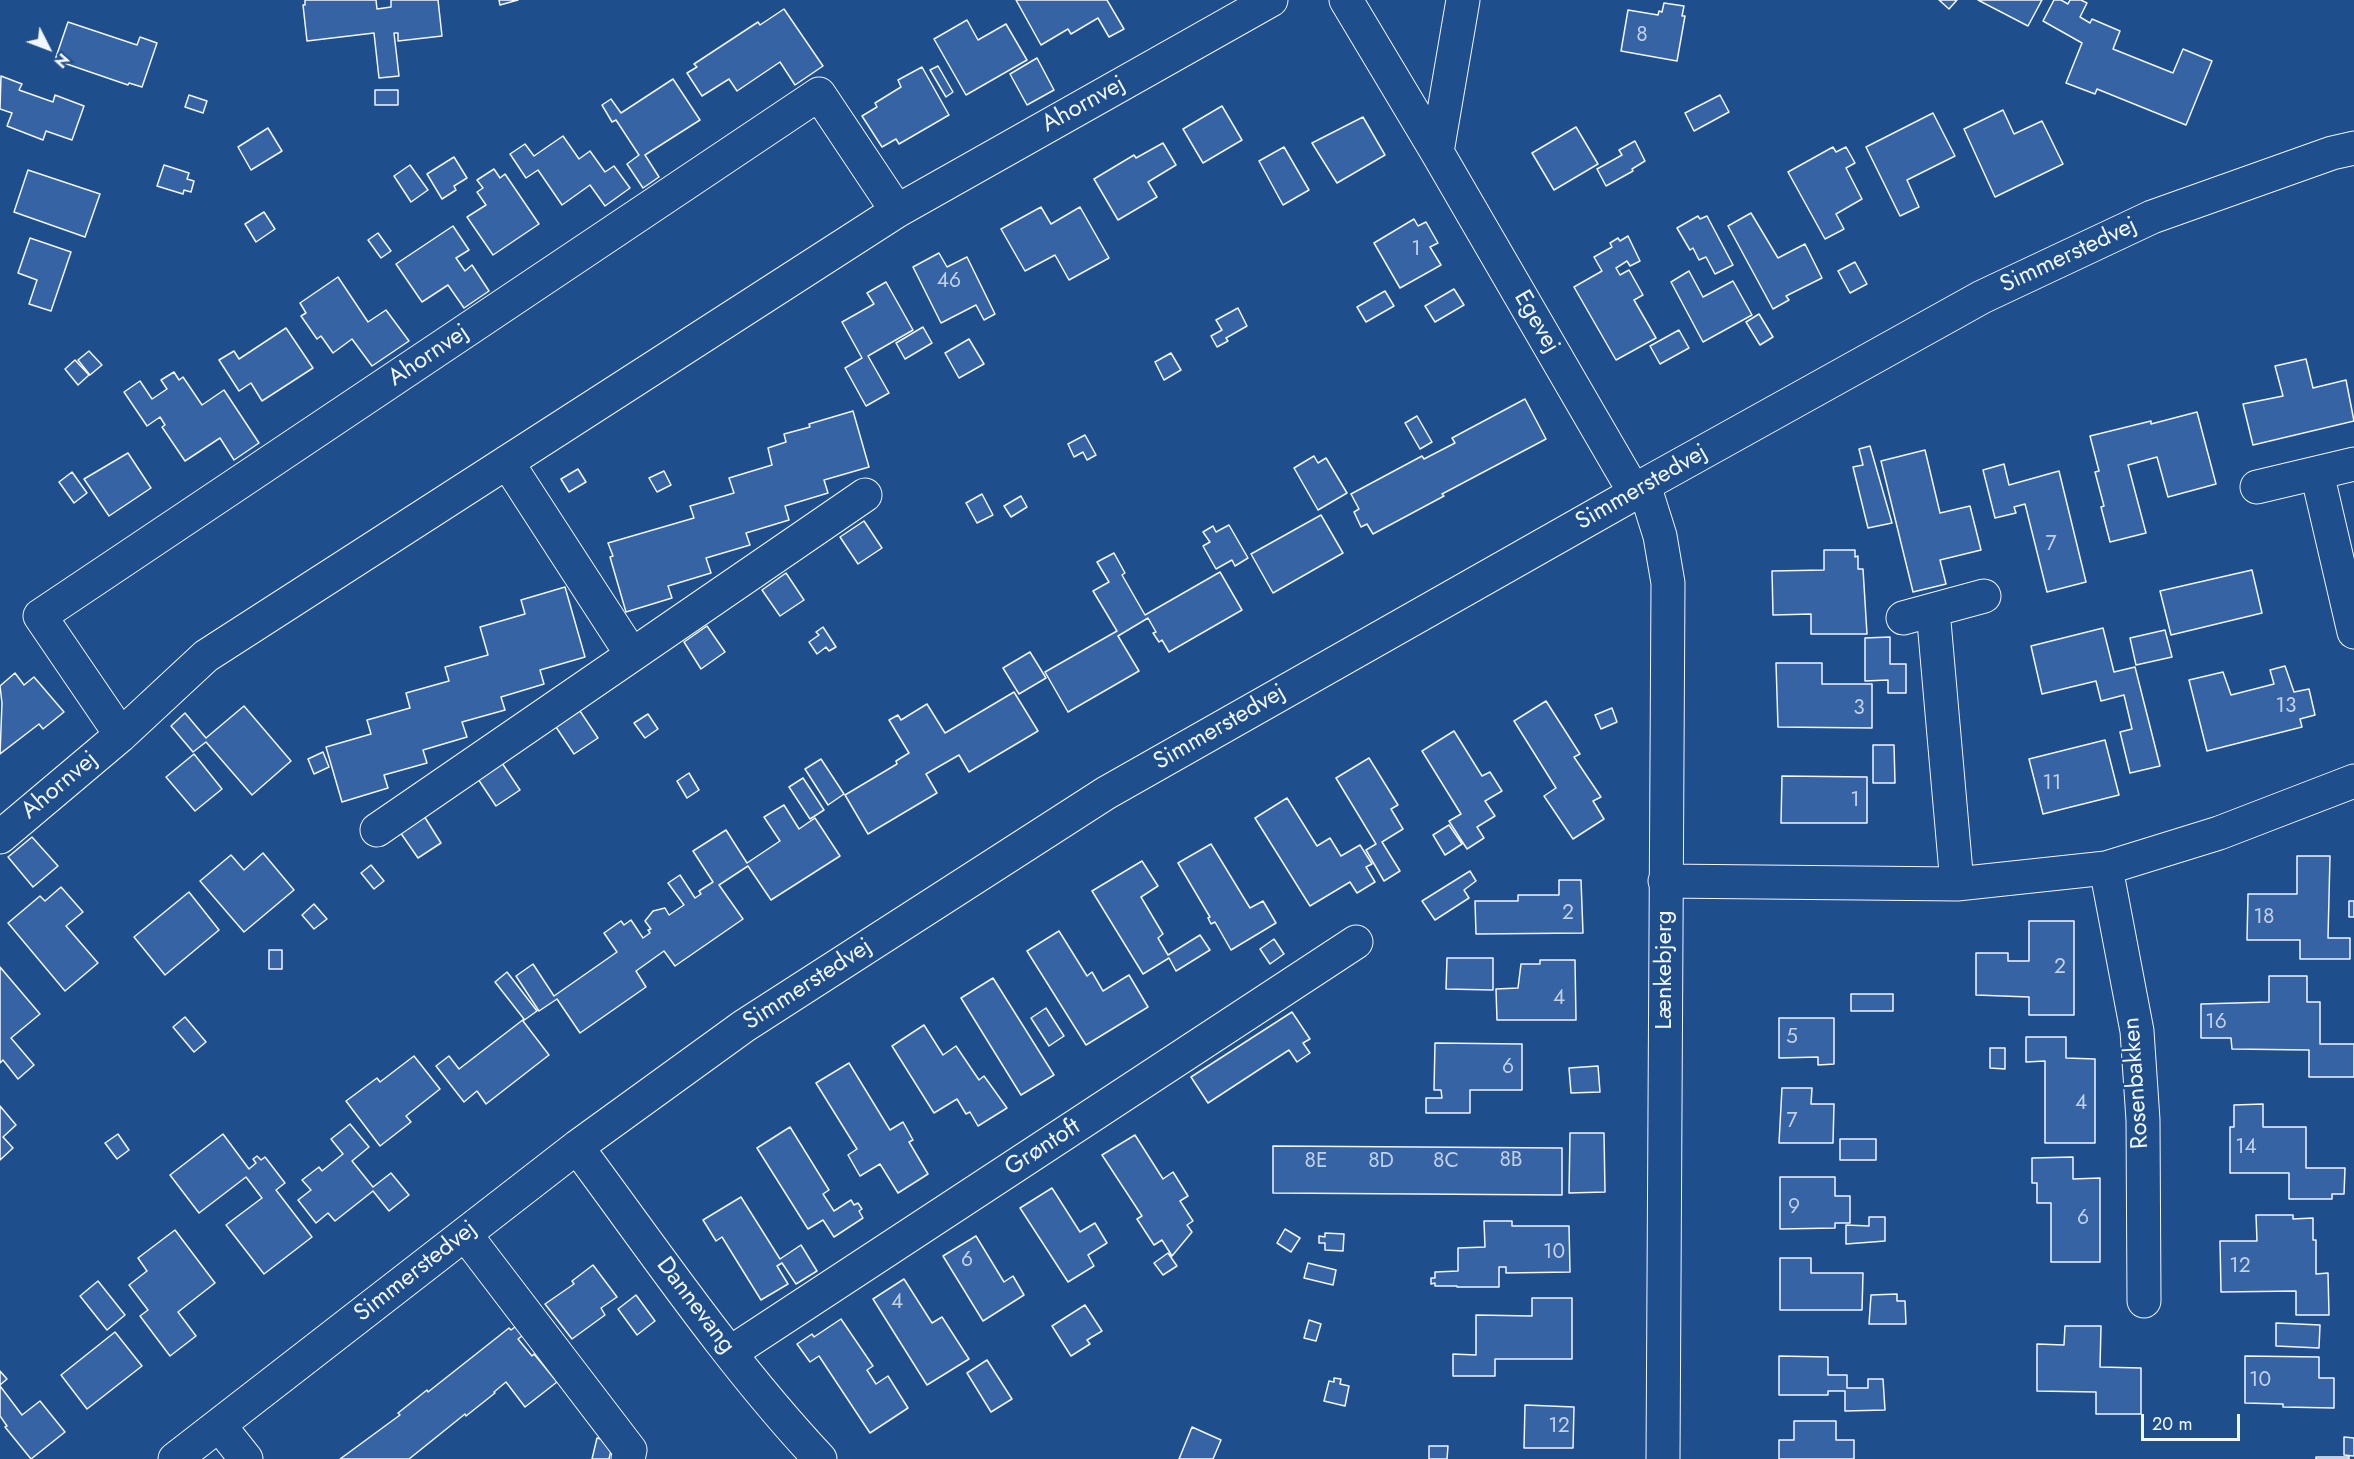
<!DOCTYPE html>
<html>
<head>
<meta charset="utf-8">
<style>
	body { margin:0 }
	#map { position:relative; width:2354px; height:1459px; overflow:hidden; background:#1f4e8c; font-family:Jost,sans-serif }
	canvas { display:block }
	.north { position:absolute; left:18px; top:18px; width:60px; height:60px; -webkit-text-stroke:4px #1f4e8c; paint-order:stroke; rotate:132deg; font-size:16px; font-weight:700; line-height:24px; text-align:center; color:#f2f6ff }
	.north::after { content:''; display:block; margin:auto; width:21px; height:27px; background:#f2f6ff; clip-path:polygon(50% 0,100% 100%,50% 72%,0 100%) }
	.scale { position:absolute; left:2141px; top:1414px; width:99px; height:27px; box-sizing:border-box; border:3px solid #f2f6ff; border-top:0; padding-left:8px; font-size:18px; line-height:21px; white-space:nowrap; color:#f2f6ff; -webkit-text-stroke:4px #1f4e8c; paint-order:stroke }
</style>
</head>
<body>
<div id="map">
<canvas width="2354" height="1459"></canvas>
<div class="north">N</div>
<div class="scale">20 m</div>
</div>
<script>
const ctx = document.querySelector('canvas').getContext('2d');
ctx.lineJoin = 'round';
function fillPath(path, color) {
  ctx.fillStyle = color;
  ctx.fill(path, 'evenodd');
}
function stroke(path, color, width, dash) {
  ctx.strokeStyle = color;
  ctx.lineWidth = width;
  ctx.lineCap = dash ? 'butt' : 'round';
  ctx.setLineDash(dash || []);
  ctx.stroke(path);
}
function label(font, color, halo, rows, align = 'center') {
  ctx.font = font + ' Jost,sans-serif';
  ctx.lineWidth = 4.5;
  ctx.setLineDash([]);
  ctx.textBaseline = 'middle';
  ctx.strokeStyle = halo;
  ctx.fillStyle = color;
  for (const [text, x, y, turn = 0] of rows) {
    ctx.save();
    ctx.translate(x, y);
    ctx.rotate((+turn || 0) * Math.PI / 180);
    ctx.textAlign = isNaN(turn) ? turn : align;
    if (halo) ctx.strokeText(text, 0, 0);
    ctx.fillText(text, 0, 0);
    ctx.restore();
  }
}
const building = new Path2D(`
	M305 0H376L377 9 391 7V0H438L442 36 398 41V33H394L399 76 379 78 374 33 307 41 303 5H305Z
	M499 0H518L500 5Z
	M1016 0H1107L1124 29 1109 37 1098 18 1071 34 1068 29 1041 45Z
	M1939 0H1957L1949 9Z
	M1978 0H2042L2028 26Z
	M2054 0H2061L2068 4 2070 0H2081L2087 3 2080 17 2090 23 2092 19 2120 31 2113 49 2173 73 2183 49 2212 61 2186 125 2097 89 2095 94 2066 83 2082 43 2043 21Z
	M1664 3 1684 6 1682 16H1685L1677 61 1621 51 1628 10 1658 15 1659 11 1662 12Z
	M784 9 823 66 795 85 780 62 737 91 729 79 702 96 687 73 697 67 694 64 758 22 760 25Z
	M967 20 978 40 1006 24 1027 60 966 95 934 39Z
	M68 22 137 45 140 37 157 43 142 87 129 83 128 85 55 60Z
	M1037 58 1054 90 1027 105 1010 74Z
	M938 66 953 92 946 97 930 70Z
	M922 67 949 115 899 144 896 139 882 147 862 116 877 107 875 103 901 87 898 80Z
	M1 76 22 84 19 90 53 102 55 95 84 106 72 140 46 131 43 140 7 126 12 113 0 109Z
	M673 79 700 120 645 155 659 177 643 188 627 164 639 155 616 120 612 122 602 105 611 99 621 113Z
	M375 90H398V105H375Z
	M189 95 207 101 203 113 185 107Z
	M1720 95 1729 112 1694 131 1685 113Z
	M1222 106 1242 140 1203 163 1183 129Z
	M2003 110 2014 134 2042 121 2063 164 1995 197 1964 129Z
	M1933 113 1955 156 1907 180 1919 207 1900 216 1866 147Z
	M1363 117 1385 155 1337 183 1312 143Z
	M1576 127 1598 164 1554 190 1532 153Z
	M268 128 282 151 251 170 238 147Z
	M563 136 579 159 590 151 605 172 614 166 630 188 605 206 590 185 562 205 538 170 526 178 510 154 525 144 534 156Z
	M1635 141 1645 161 1632 169 1633 171 1606 186 1597 169 1622 155 1619 150Z
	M1163 143 1176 165 1148 182 1157 197 1118 220 1094 179 1134 155 1136 158Z
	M1284 147 1309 190 1283 205 1259 161Z
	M1833 147 1836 152 1846 147 1855 163 1846 168 1862 199 1836 214 1844 229 1825 239 1788 172Z
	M454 157 467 178 454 186 456 190 442 199 427 174Z
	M164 165 189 173 187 179 194 181 191 192 184 190 183 194 157 186Z
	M410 165 428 190 411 202 394 176Z
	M494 169 500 178 505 174 539 224 493 255 467 217 486 205 477 192 483 188 477 180Z
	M28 170 100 194 85 237 14 212Z
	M1041 207 1051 224 1080 207 1109 258 1069 280 1055 255 1025 271 1001 229Z
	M264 212 275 229 256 242 245 224Z
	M1751 213 1778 258 1805 244 1822 278 1786 296 1789 300 1773 309 1728 226Z
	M1698 216 1700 219 1707 216 1733 265 1715 274 1706 257 1699 260 1693 248 1690 250 1677 228Z
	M1414 219 1418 226 1426 222 1438 243 1430 247 1441 265 1400 288 1374 243Z
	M453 226 469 250 456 258 465 271 472 265 489 291 464 308 448 285 422 302 396 264Z
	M378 233 391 251 381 258 368 240Z
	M1628 236 1640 261 1630 266 1627 261 1616 268 1620 275 1629 270 1643 295 1634 300 1656 338 1616 360 1574 287 1602 271 1594 257 1612 247 1610 243 1618 238 1620 241Z
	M30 238 71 252 51 311 29 304 37 280 18 273Z
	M939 253 947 267 967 257 995 314 984 320 976 305 941 323 913 267Z
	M1855 262 1867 284 1850 293 1838 271Z
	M1689 271 1703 297 1733 281 1752 315 1703 342 1671 282Z
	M338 277 368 322 386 310 409 341 372 366 352 339 333 353 321 336 317 339 301 316 306 313 300 303Z
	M886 282 913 330 868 356 889 393 866 406 845 368 862 358 842 322 874 304 867 293Z
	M1454 289 1464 305 1435 322 1425 306Z
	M1385 291 1394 306 1366 322 1357 307Z
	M1238 308 1247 326 1226 338 1228 341 1217 347 1211 336 1222 330 1216 320Z
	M1759 314 1773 337 1760 345 1746 322Z
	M923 327 932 343 905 359 896 343Z
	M286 328 313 368 262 401 251 383 239 391 219 360 234 351 239 359Z
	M1679 330 1689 348 1660 364 1650 346Z
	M969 339 984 364 959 378 945 353Z
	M89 351 102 365 90 375 78 360Z
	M1171 353 1181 370 1164 380 1155 362Z
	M2306 359 2313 388 2346 380 2354 421 2253 445 2243 404 2283 396 2275 366Z
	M75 360 89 375 78 385 65 369Z
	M174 372 179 380 183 377 202 405 224 390 259 443 234 460 220 438 185 461 162 427 165 425 160 417 147 426 124 392 140 381 152 399 167 389 161 380Z
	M1525 399 1546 439 1442 494 1444 496 1373 534 1367 524 1361 527 1354 512 1359 509 1351 494 1422 456 1424 459 1455 443 1452 438Z
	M853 411 869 467 824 480 828 493 785 506 789 520 746 533 750 545 706 558 711 573 668 586 672 598 626 612 610 557 613 556 608 543 694 518 690 506 734 493 729 478 772 465 768 448 786 442 784 434 810 427 809 424Z
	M2197 412 2216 484 2168 497 2157 457 2128 465 2146 533 2110 542 2101 507 2104 506 2095 472 2099 471 2090 436 2151 421V424Z
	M1417 416 1432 442 1420 449 1405 423Z
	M1085 435 1096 455 1087 460 1083 452 1074 457 1068 444Z
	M1870 446 1892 523 1868 528 1853 467 1863 465 1859 449Z
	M1925 450 1940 513 1970 506 1981 550 1940 560 1946 584 1913 592 1881 461Z
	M128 453 151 488 109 516 84 479Z
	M1314 456 1318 463 1326 458 1347 493 1318 510 1294 468Z
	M2004 464 2009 485 2059 471 2086 582 2047 592 2025 504 2014 507 2016 513 1995 518 1983 470Z
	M578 469 586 482 569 492 561 479Z
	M664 471 671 485 657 492 649 478Z
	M72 472 87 493 74 503 59 482Z
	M982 494 993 515 977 523 966 503Z
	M1021 496 1027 507 1011 517 1004 506Z
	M1321 515 1343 553 1273 593 1251 554Z
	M864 521 882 548 858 564 840 537Z
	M1229 525 1248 558 1235 566 1232 560 1216 569 1203 546 1210 542 1203 532 1213 526 1216 532Z
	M1824 550H1855V557L1858 556V569H1863L1867 634H1811V614L1773 615 1772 571 1824 570Z
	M1114 553 1125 573 1122 575 1145 615 1220 572 1242 610 1169 652 1162 640 1159 642 1153 633 1156 632 1148 618 1118 636 1139 671 1068 712 1045 672 1117 631 1093 591 1109 582 1097 562Z
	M2252 570 2262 613 2171 635 2160 591Z
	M786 573 804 600 780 616 762 590Z
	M565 587 585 657 540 670 544 684 501 697 505 710 462 722 467 737 423 750 427 763 384 775 388 788 342 802 326 747 371 734 367 720 410 708 406 693 449 681 445 667 488 655 480 627 525 614 521 600Z
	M707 626 725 652 701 669 684 642Z
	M823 627 836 647 829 651 826 647 817 654 809 642 819 635 816 632Z
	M2103 628 2114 672 2135 667 2160 766 2130 773 2120 732 2132 729 2124 695 2101 701 2096 681 2042 694 2031 646Z
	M2165 630 2172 657 2136 665 2130 638Z
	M1890 637V664H1906V693H1888V680L1865 681V638Z
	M1030 652 1046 678 1019 694 1003 668Z
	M1776 663H1822V684H1872V728L1778 727Z
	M2285 666 2294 692 2309 689 2315 715 2300 719 2302 727 2207 751 2189 680 2223 672 2231 695 2274 684 2270 670Z
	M15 673 24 685 34 677 64 712 43 729 39 724 0 754 2 703 0 686Z
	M1014 692 1038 731 969 772 959 755 926 774 937 793 868 834 845 795 897 764 896 761 909 753 889 720 898 715 901 720 927 704 945 733Z
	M1546 701 1580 754 1574 757 1601 797 1593 801 1604 819 1573 839 1544 796 1556 788 1514 721Z
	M244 706 291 761 252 795 206 742 193 752 171 726 185 713 206 738Z
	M1612 708 1617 722 1601 729 1595 715Z
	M580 711 598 738 574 754 556 727Z
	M648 714 658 729 645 738 634 723Z
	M1454 731 1482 776 1490 772 1502 791 1485 801 1495 816 1477 827 1484 838 1467 849 1449 821 1461 814 1422 751Z
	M2105 740 2119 795 2043 814 2029 759Z
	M1873 745H1894L1895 783H1873Z
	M323 752 329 767 314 774 308 759Z
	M194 754 222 789 195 811 166 777Z
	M1369 758 1398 805 1391 809 1403 829 1382 842 1400 871 1384 881 1366 850 1376 844 1336 778Z
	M821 759 844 794 828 805 805 769Z
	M502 763 520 790 496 806 478 779Z
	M689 773 699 790 687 798 677 781Z
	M1782 776 1867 777V823H1781Z
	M803 778 824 810 810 819 789 787Z
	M1287 798 1317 846 1330 838 1341 856 1360 845 1372 864 1366 867 1375 882 1357 893 1350 882 1310 906 1255 818Z
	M784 805 799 829 815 818 840 856 771 900 748 866 719 885 743 919 675 966 664 951 636 971 646 987 580 1033 557 999 539 1011 516 976 533 964 554 996 617 952 604 933 621 921 624 925 631 920 643 938 650 933 648 930 651 929 645 921 653 911 665 908 669 915 684 905 668 883 680 875 695 898 701 894 699 891 713 882 693 851 726 830 747 863 780 841 764 817Z
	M424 816 441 843 418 858 400 832Z
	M1449 825 1462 844 1445 855 1433 835Z
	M32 837 58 866 33 887 8 857Z
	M1211 844 1250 908 1263 901 1276 923 1231 950 1215 922 1211 924 1208 918 1210 917 1178 863Z
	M263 853 294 890 244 932 200 881 231 855 244 870Z
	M2297 856H2330L2328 938H2350V959H2300V940H2247L2248 894H2297Z
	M1142 861 1158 886 1141 897 1163 934 1158 938 1168 955 1200 935 1210 950 1176 971 1169 958 1143 974 1092 891Z
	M371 865 384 881 374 889 361 873Z
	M1470 871 1476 881 1464 890 1469 898 1435 920 1422 901Z
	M1559 880H1581L1583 933 1476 934 1475 901H1518V895H1559Z
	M61 887 83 912 66 926 98 963 65 991 8 923 40 896 45 901Z
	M189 892 219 930 165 975 134 937Z
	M2349 901H2354V917H2349Z
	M314 904 327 919 314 929 302 915Z
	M2029 921H2074V1015H2029V997L1976 995V953H2008V961H2029Z
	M1059 931 1087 976 1092 972 1103 991 1129 975 1148 1007 1086 1045 1027 951Z
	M1274 939 1284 954 1270 964 1260 949Z
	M269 950H282V969H269Z
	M1447 958H1493V990L1446 989Z
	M1540 960H1575L1576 1020H1497L1496 989 1518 988 1521 964H1540Z
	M0 967 40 1014 11 1038 34 1065 18 1079 3 1060 0 1063Z
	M507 972 537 1011 523 1021 549 1055 486 1104 477 1091 464 1102 436 1066 449 1056 459 1069 524 1019 495 982Z
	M2269 976H2307V1002H2320V1044H2354V1077H2309V1050L2232 1049 2231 1038H2201V1004L2269 1002Z
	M993 978 1054 1075 1021 1095 961 998Z
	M1851 994H1893V1011H1851Z
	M1046 1008 1064 1036 1049 1046 1031 1018Z
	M1292 1012 1310 1039 1303 1043 1310 1053 1297 1062 1289 1050 1208 1103 1191 1077Z
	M185 1017 206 1042 194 1052 173 1027Z
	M1779 1018H1834V1064L1818 1065V1057L1779 1058Z
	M924 1025 943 1055 956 1046 979 1080 984 1076 1007 1108 978 1126 970 1112 966 1114 957 1099 934 1113 892 1046Z
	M2026 1037H2066V1058L2095 1059V1143H2045V1061L2026 1062Z
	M1435 1043 1522 1044V1090H1470V1113H1426V1098H1442L1441 1090H1434Z
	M1990 1048H2005V1069L1990 1068Z
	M414 1056 440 1089 406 1116 411 1122 380 1146 346 1101 377 1078 380 1082Z
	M849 1063 890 1130 903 1122 913 1140 909 1142 928 1174 898 1193 880 1164 860 1176 848 1155 857 1149 816 1083Z
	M1598 1066 1600 1092 1571 1093 1569 1068Z
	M1782 1088H1812L1811 1104H1834L1833 1143H1779Z
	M2263 1104V1127H2306V1168H2345L2344 1194H2332V1199H2289V1173H2230V1127H2234V1105Z
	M0 1106 16 1125 3 1137 13 1148 0 1160Z
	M350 1124 369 1147 352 1161 373 1187 391 1173 409 1195 389 1211 373 1191 335 1221 328 1213 316 1223 298 1200 311 1190 302 1180 319 1167 322 1171 343 1154 331 1139Z
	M790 1127 829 1190 823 1194 834 1211 851 1200 854 1205 858 1203 862 1209 859 1211 863 1218 834 1237 823 1220 808 1229 757 1148Z
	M1570 1133H1604L1605 1192 1569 1193Z
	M118 1134 129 1150 117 1159 105 1143Z
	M223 1134 249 1169 256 1163 253 1159 257 1156 261 1160 265 1157 285 1183 276 1190 312 1237 264 1274 226 1225 262 1198 246 1177 199 1213 170 1175Z
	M1135 1135 1163 1179 1173 1172 1188 1196 1180 1201 1193 1221 1187 1225 1192 1232 1172 1256 1162 1240 1154 1245 1137 1219 1142 1216 1102 1155Z
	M1840 1139H1876V1160H1840Z
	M1273 1146 1562 1148V1195L1273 1193Z
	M2073 1157V1179L2100 1178V1262H2051V1203H2037V1183H2032V1158Z
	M1780 1177H1835V1196H1850V1223H1835V1228L1780 1229Z
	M1052 1188 1080 1232 1095 1223 1107 1243 1088 1255 1094 1266 1068 1282 1020 1208Z
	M741 1197 780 1259 801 1245 817 1271 796 1284 782 1263 777 1266 788 1284 761 1300 722 1237 716 1241 703 1220Z
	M2256 1215H2293V1219L2313 1218V1240H2316V1274L2328 1273 2329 1315H2296V1291L2221 1292 2220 1241H2257Z
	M1869 1217H1885V1241L1846 1244V1225L1869 1226Z
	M1484 1221H1512V1226H1569L1570 1272 1506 1273V1267H1499V1287H1457V1286H1435V1283L1431 1284V1278H1435V1272L1458 1271V1248L1485 1247Z
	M1285 1229 1300 1238 1291 1252 1277 1243Z
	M175 1230 215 1283 178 1312 196 1336 170 1356 140 1316 148 1310 129 1285 147 1271 138 1258Z
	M1325 1233 1344 1234 1343 1251 1325 1250V1243H1319V1236L1325 1237Z
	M976 1236 1004 1282 1013 1276 1024 1295 983 1321 943 1256Z
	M1168 1253 1177 1266 1163 1275 1154 1263Z
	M1780 1258H1811V1273H1863L1862 1310H1780Z
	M1308 1263 1336 1270 1333 1285 1304 1278Z
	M593 1265 617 1297 601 1308 605 1315 572 1339 545 1304 574 1284 572 1281Z
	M904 1279 932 1323 942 1317 969 1359 927 1385 873 1299Z
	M98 1281 125 1315 107 1330 80 1296Z
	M1897 1294V1301H1905L1906 1324H1869L1871 1295Z
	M636 1295 655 1321 637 1335 618 1309Z
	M1532 1298H1572V1359H1495V1376H1453V1354L1476 1355V1315L1532 1316Z
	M1085 1305 1102 1331 1087 1340 1090 1344 1071 1356 1052 1326Z
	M841 1319 873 1366 867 1370 876 1384 888 1376 908 1408 870 1433 819 1356 810 1362 797 1344 812 1334 814 1337Z
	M1309 1320 1321 1324 1316 1341 1304 1338Z
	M2276 1323 2320 1325 2319 1348 2276 1346Z
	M519 1324 526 1333 518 1339 532 1356 534 1354 557 1382 525 1407 506 1382 494 1392 495 1393 466 1416 465 1414 409 1459H340L400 1415 398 1413 427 1390 428 1392 509 1328 511 1330Z
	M2065 1326H2101L2100 1367 2141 1368V1414H2096V1392L2037 1391V1344L2064 1345Z
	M115 1332 142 1366 87 1409 61 1375Z
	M1779 1356 1828 1357V1375H1847V1388H1868V1379H1883L1885 1410 1845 1411V1391H1828V1395H1779Z
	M2245 1356 2319 1357V1378H2334V1408L2283 1407V1404L2245 1403Z
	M987 1360 1012 1399 991 1412 967 1373Z
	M0 1371 7 1379 0 1385Z
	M1334 1378 1341 1379 1340 1384 1349 1386 1345 1406 1324 1401 1329 1381 1334 1382Z
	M0 1386 22 1415 40 1401 65 1432 31 1459 5 1427 7 1426 0 1416Z
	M1525 1405 1574 1407 1573 1448H1524Z
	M1794 1421H1836V1440H1854V1459H1779V1440H1794Z
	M1192 1427 1221 1440 1213 1459H1179Z
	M2344 1437 2354 1438V1456L2344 1455Z
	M597 1438 613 1442 609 1459H592Z
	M1429 1446H1448L1447 1459H1429Z
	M2316 1457H2349V1459H2316Z`);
fillPath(building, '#3563a3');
stroke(building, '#f2f6ff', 1.5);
const minor = new Path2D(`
	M1346 0 1437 152 1635 493
	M1437 152 1463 0
	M507 462 632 655
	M2317 473 2354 632
	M1644 485 1660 536 1668 583 1663 1459
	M2257 487 2354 464
	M1933 610 1957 884
	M1903 618 1984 596
	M121 735 40 616 819 94 897 211
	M377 830 865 495
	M0 837 121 735 206 656 897 211 1271 0
	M2106 868 2137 1031 2143 1120 2144 1301
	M1665 881 1957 884 2106 868 2219 833 2354 781
	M577 1147C655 1252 730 1363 820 1459
	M465 1234 630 1450 628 1459
	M730 1353 1356 942
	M219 1425 246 1459
	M175 1459 577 1147 744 1026 1106 793 1635 493 1644 485 1982 297 2152 217 2332 153 2354 148`);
stroke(minor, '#f2f6ff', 35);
stroke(minor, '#1f4e8c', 33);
label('21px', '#c3d1e8', null, [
	["8",1642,36],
	["1",1416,250],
	["46",949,282],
	["7",2051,545],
	["13",2286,707],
	["3",1859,709],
	["11",2052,784],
	["1",1855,801],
	["2",1568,914],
	["18",2264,918],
	["2",2060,968],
	["4",1559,999],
	["16",2216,1023],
	["5",1792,1038],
	["6",1508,1068],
	["4",2081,1104],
	["7",1792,1122],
	["14",2246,1148],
	["8B",1511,1161],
	["8E",1316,1162],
	["8D",1381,1162],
	["8C",1446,1162],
	["9",1794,1208],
	["6",2083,1219],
	["10",1554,1253],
	["6",967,1261],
	["12",2240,1267],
	["4",897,1303],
	["10",2260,1381],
	["12",1559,1427]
]);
label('24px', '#f2f6ff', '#1f4e8c', [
	["Ahornvej",1084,105,-29],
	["Simmerstedvej",2069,256,-25],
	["Egevej",1536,322,60],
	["Ahornvej",429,356,-34],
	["Simmerstedvej",1642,488,-30],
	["Simmerstedvej",1220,728,-30],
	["Ahornvej",60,786,-40],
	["Lænkebjerg",1665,970,-90],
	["Simmerstedvej",808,985,-33],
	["Rosenbakken",2137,1083,-94],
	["Grøntoft",1043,1148,-33],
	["Simmerstedvej",416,1272,-38],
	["Dannevang",695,1306,53]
]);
</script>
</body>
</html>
